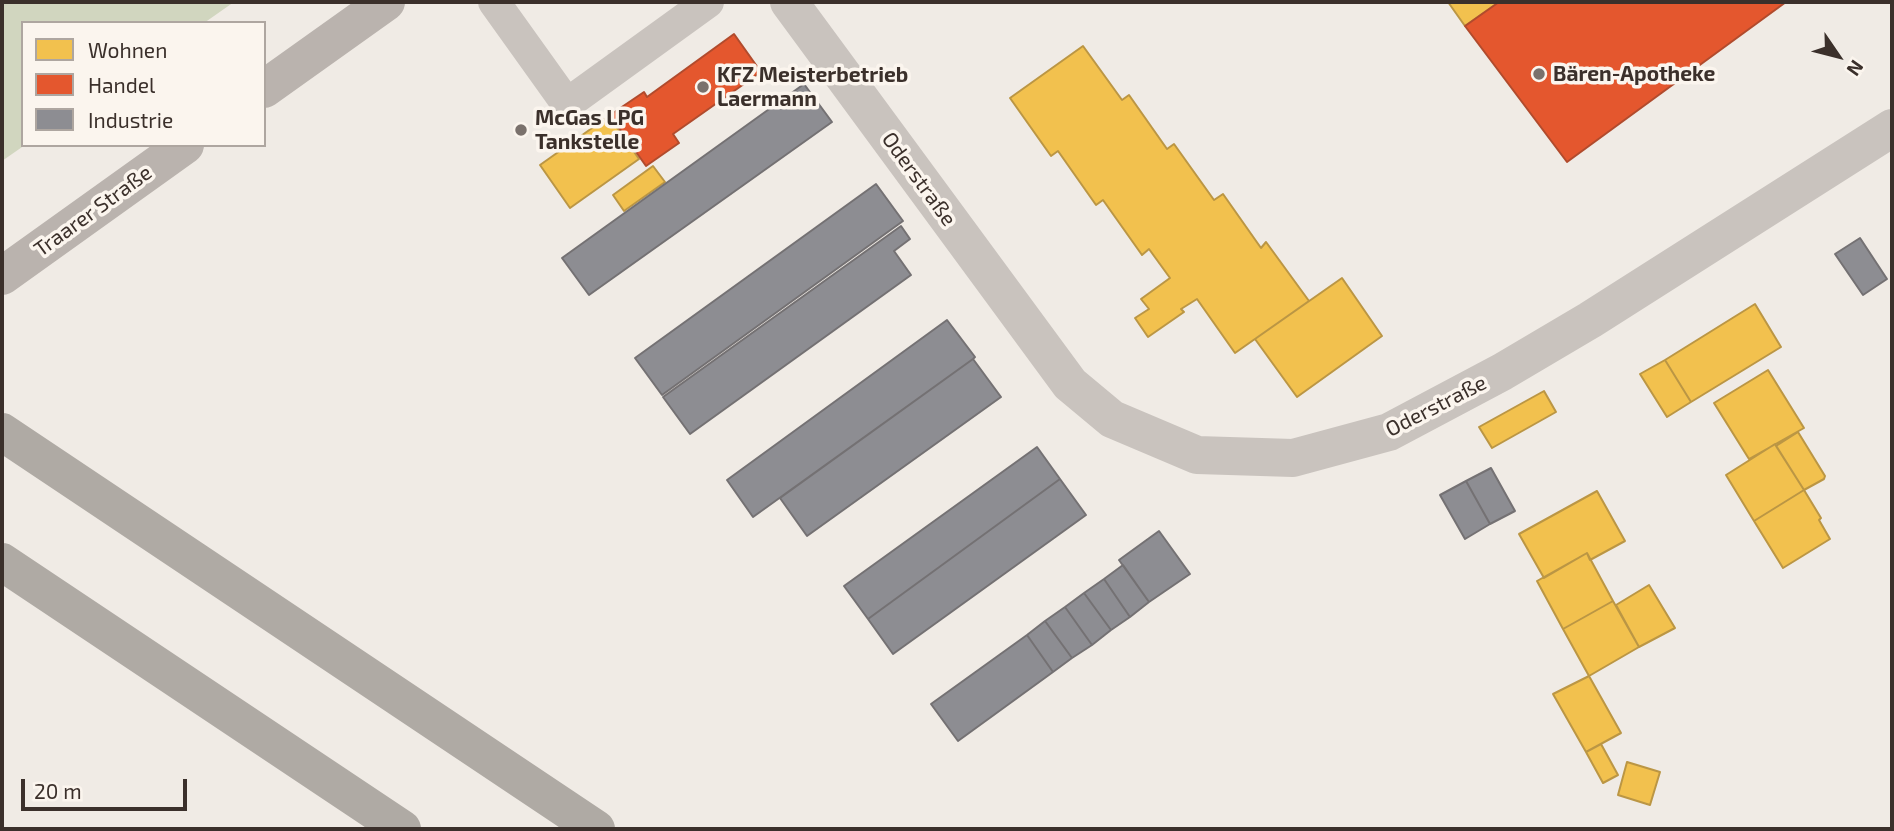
<!DOCTYPE html>
<html>
<head>
<meta charset="utf-8">
<style>
	body { margin:0 }
	#map { position:relative; width:1894px; height:831px; overflow:hidden; background:#f0ebe5; font-family:"Exo 2",sans-serif }
	canvas { display:block }
	.frame { position:absolute; inset:0; border:4px solid #3b302b; pointer-events:none }
	.legend { position:absolute; left:21px; top:21px; width:245px; height:126px; box-sizing:border-box; background:#fbf5ee; border:2px solid #aea6a0; margin:0; padding:9px 12px; list-style:none; font-size:21px; color:#3b302b }
	.legend li { display:flex; align-items:center; gap:14px; height:35px }
	.legend b { width:35px; border:2px solid #aea6a0 }
	.north { position:absolute; left:1803px; top:21px; width:70px; height:70px; -webkit-text-stroke:5px #fbf5ee; paint-order:stroke; rotate:125deg; font-size:19px; font-weight:700; line-height:28px; text-align:center; color:#3b302b }
	.north::after { content:''; display:block; margin:auto; width:24px; height:32px; background:#3b302b; clip-path:polygon(50% 0,100% 100%,50% 72%,0 100%) }
	.scale { position:absolute; left:21px; top:779px; width:166px; height:32px; box-sizing:border-box; border:4px solid #3b302b; border-top:0; padding-left:9px; font-size:21px; line-height:24px; white-space:nowrap; color:#3b302b; -webkit-text-stroke:5px #fbf5ee; paint-order:stroke }
</style>
</head>
<body>
<div id="map">
<canvas width="1894" height="831"></canvas>
<div class="frame"></div>
<ul class="legend">
<li><b style="height:19px;background:#f2c14e"></b>Wohnen</li>
<li><b style="height:19px;background:#e4572e"></b>Handel</li>
<li><b style="height:19px;background:#8d8d92"></b>Industrie</li>
</ul>
<div class="north">N</div>
<div class="scale">20 m</div>
</div>
<script>
const ctx = document.querySelector('canvas').getContext('2d');
ctx.lineJoin = 'round';
function fillPath(path, color) {
  ctx.fillStyle = color;
  ctx.fill(path, 'evenodd');
}
function stroke(path, color, width, dash) {
  ctx.strokeStyle = color;
  ctx.lineWidth = width;
  ctx.lineCap = dash ? 'butt' : 'round';
  ctx.setLineDash(dash || []);
  ctx.stroke(path);
}
function label(font, color, halo, rows, align = 'center') {
  ctx.font = font + ' "Exo 2",sans-serif';
  ctx.lineWidth = 7;
  ctx.setLineDash([]);
  ctx.textBaseline = 'middle';
  ctx.strokeStyle = halo;
  ctx.fillStyle = color;
  for (const [text, x, y, turn = 0] of rows) {
    ctx.save();
    ctx.translate(x, y);
    ctx.rotate((+turn || 0) * Math.PI / 180);
    ctx.textAlign = isNaN(turn) ? turn : align;
    if (halo) ctx.strokeText(text, 0, 0);
    ctx.fillText(text, 0, 0);
    ctx.restore();
  }
}
fillPath(new Path2D(`
	M2 2H234L204 23H23V145H25L2 161Z`), '#d1d6bf');
const homes = new Path2D(`
	M1448 2H1499L1465 26Z
	M1083 46 1122 100 1129 95 1167 149 1174 144 1214 200 1223 194 1261 248 1266 242 1309 301 1235 353 1197 299 1181 309 1184 312 1148 337 1135 318 1149 309 1141 299 1170 278 1149 249 1142 255 1103 200 1096 205 1058 151 1051 156 1010 98Z
	M609 116 639 159 570 208 540 165Z
	M653 166 665 182 624 211 613 195Z
	M1342 278 1382 336 1297 397 1255 339Z
	M1755 304 1781 347 1691 402 1665 360Z
	M1665 360 1691 402 1667 417 1640 374Z
	M1768 370 1804 428 1749 459 1714 403Z
	M1544 391 1556 412 1492 448 1479 427Z
	M1798 432 1825 476 1824 479 1804 490 1776 446Z
	M1775 444 1804 490 1754 521 1726 475Z
	M1804 490 1821 518 1819 520 1830 539 1783 568 1754 521Z
	M1597 491 1625 541 1590 560 1587 553 1544 578 1519 534Z
	M1587 553 1613 601 1563 629 1537 581Z
	M1649 585 1675 628 1639 647 1616 605Z
	M1613 601 1639 647 1589 676 1563 629Z
	M1589 676 1621 733 1586 752 1553 694Z
	M1601 744 1618 775 1603 783 1586 752Z
	M1627 762 1660 772 1650 805 1618 795Z`);
fillPath(homes, '#f2c14e');
stroke(homes, '#bb9644', 2);
const shops = new Path2D(`
	M1499 2H1786L1567 162 1465 26Z
	M734 34 761 72 673 134 679 143 646 166 610 115 644 92 647 97Z`);
fillPath(shops, '#e4572e');
stroke(shops, '#b14b2d', 2);
const industry = new Path2D(`
	M804 84 832 122 589 295 562 258Z
	M876 184 903 221 662 395 635 358Z
	M901 226 910 239 894 251 911 275 690 434 663 397Z
	M1860 238 1887 279 1863 295 1835 254Z
	M947 320 975 357 973 359 753 517 727 480Z
	M973 359 1001 397 807 536 780 498Z
	M1037 447 1060 479 868 619 844 586Z
	M1491 468 1515 511 1490 524 1466 481Z
	M1060 479 1086 515 893 654 868 619Z
	M1466 481 1490 524 1465 539 1440 495Z
	M1159 531 1190 574 1149 602 1119 560Z
	M1123 565 1149 602 1130 617 1104 579Z
	M1104 579 1130 617 1111 630 1084 593Z
	M1084 593 1111 630 1092 645 1065 607Z
	M1065 607 1092 645 1072 658 1045 621Z
	M1045 621 1072 658 1053 672 1027 635Z
	M1027 635 1053 672 958 741 931 704Z`);
fillPath(industry, '#8d8d92');
stroke(industry, '#747173', 2);
stroke(new Path2D(`
	M494 2 567 104 708 2`), '#c9c3be', 32);
stroke(new Path2D(`
	M789 2 1070 384 1112 419 1197 455 1293 458 1389 432 1502 372 1590 320 1892 128`), '#c9c3be', 38);
stroke(new Path2D(`
	M264 89 386 2
	M2 276 185 145`), '#bab3ae', 38);
stroke(new Path2D(`
	M2 432 596 829
	M2 562 402 829`), '#afaaa4', 38);
for (const [x, y, r, color] of [
	[1539,74,7,"#7a716c"],
	[703,87,7,"#7a716c"],
	[521,130,7,"#7a716c"]
]) {
  const dot = new Path2D();
  dot.arc(x, y, r, 0, 2 * Math.PI);
  ctx.fillStyle = color;
  ctx.fill(dot);
  stroke(dot, '#fbf5ee', 2.5);
}
label('bold 21px', '#3b302b', '#fbf5ee', [
	["Bären-Apotheke",1553,74],
	["KFZ Meisterbetrieb",717,75],
	["Laermann",717,99],
	["McGas LPG",535,118],
	["Tankstelle",535,142]
], 'left');
label('21px', '#3b302b', '#fbf5ee', [
	["Oderstraße",919,179,54],
	["Traarer Straße",93,211,-36],
	["Oderstraße",1436,406,-27]
]);
</script>
</body>
</html>
